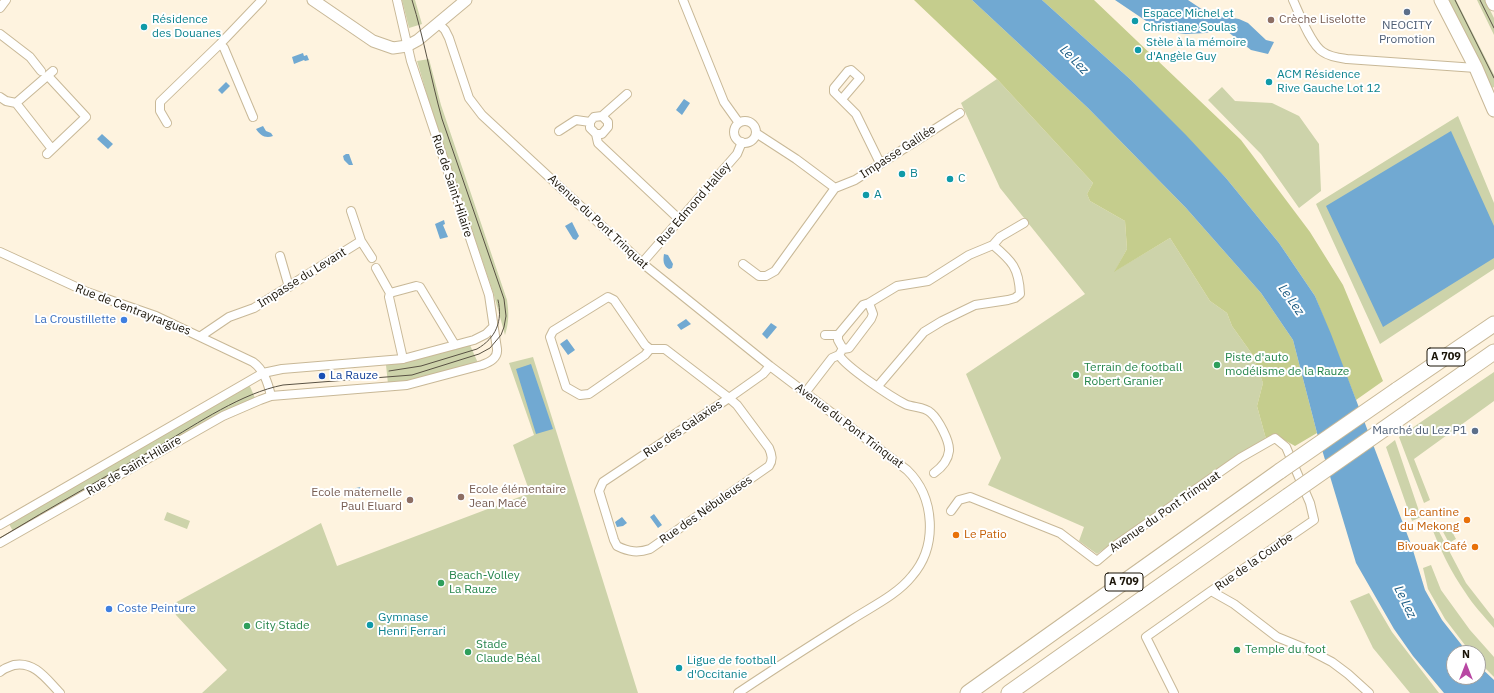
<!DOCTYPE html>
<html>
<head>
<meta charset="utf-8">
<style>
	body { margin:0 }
	#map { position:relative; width:1494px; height:693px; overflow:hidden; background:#fef3df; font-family:"IBM Plex Sans",sans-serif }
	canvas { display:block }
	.north { position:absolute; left:1446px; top:645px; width:40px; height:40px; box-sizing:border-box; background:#fff; border:1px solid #a4a19d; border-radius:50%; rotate:0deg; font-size:11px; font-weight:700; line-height:16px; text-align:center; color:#1b1509 }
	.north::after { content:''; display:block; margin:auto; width:14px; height:18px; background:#b847a3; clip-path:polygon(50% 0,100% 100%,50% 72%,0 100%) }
</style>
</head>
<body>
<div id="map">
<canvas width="1494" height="693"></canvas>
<div class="north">N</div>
</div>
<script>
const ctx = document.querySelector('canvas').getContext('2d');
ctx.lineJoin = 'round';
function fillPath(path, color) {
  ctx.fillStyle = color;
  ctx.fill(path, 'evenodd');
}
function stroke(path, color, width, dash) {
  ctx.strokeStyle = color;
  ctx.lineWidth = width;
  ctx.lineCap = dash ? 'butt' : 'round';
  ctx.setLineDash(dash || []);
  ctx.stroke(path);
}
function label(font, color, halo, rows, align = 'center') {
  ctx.font = font + ' "IBM Plex Sans",sans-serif';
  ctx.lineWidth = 4;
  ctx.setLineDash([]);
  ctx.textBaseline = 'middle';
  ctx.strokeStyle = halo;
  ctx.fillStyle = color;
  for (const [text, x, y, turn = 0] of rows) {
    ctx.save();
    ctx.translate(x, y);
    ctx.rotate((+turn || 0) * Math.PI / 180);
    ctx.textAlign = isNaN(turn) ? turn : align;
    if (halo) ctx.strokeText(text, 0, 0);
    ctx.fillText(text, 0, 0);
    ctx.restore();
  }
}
fillPath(new Path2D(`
	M402 0H415L422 24 409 28Z
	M1448 0H1456L1494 75V87L1490 89Z
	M1477 0H1485L1494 18V35Z
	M429 59 441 105 507 300C509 313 509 322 505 335L493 292 432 112 417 61Z
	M997 79 1093 183 1087 194 1090 201 1125 221 1127 249 1115 271 1170 238 1210 301 1227 313 1232 326 1252 354 1263 383 1257 406 1266 439 1158 510 1097 554 1079 541 1084 527 988 485 1001 458 966 374 1085 294 1000 188 961 103Z
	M1222 87 1235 101 1272 103 1299 116 1319 144 1321 191 1299 208 1261 154 1208 100Z
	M1458 116 1494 203V269L1380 344 1316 204Z
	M470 345 478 363 408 381 388 384 386 365 406 362Z
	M533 357 638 693H202L227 670 176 615 173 604 321 523 337 566 530 493 513 445 534 435 509 363Z
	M1494 372V401L1414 459 1430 500 1424 503 1399 437Z
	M249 384 255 398 14 533 9 524Z
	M1395 440 1421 517 1412 521 1386 447Z
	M167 512 190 521 187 529 164 520Z
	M1435 524 1466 583 1494 619V628C1484 616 1473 605 1465 592 1451 572 1440 549 1431 526Z
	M1448 524 1456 539 1449 543 1441 528Z
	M1431 565 1441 590 1470 630 1494 657V677L1478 661V653H1471L1445 619 1428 589 1423 568Z
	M1369 593 1392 632 1439 693H1410L1373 648 1350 601Z`), '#cdd3aa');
fillPath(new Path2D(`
	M914 0H972L1088 108 1186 208 1261 293 1293 340 1317 433 1295 446 1277 436 1266 439 1257 406 1263 383 1252 354 1232 326 1227 313 1210 301 1170 238 1114 272 1127 249 1125 221 1090 201 1087 194 1093 183 997 79Z
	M1042 0H1094L1241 140 1310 232 1343 285 1383 381 1356 400 1315 296 1279 243 1226 178 1131 80Z`), '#c5cd8d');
fillPath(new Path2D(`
	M972 0H1042L1131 80 1186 135 1226 178 1279 243 1315 296 1331 334 1412 547 1425 590 1442 620 1468 653H1454V677H1478V665L1494 680V693H1444L1413 656 1394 629 1356 563 1317 433 1293 340 1261 293 1186 208 1088 108Z
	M1115 0H1188L1209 14 1239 19 1248 23 1266 40 1274 42 1268 54 1251 50 1223 28 1206 33 1186 34 1161 31Z
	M303 53 304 56 307 55 309 60 305 61 304 60 294 64 292 57Z
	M226 82 230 86 222 94 218 90Z
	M684 99 690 103 682 115 676 110Z
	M263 126 266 131 271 133 273 136C265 139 260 135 256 129Z
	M1451 131 1494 226V258L1383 327 1326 206Z
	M102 134 113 144 108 149 97 139Z
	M346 154H349L353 165H349L344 160 343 156Z
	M444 220 445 224 443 225 448 237 440 239 435 224Z
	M572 222 579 236 576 240 573 239 565 226Z
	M664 254 668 255 673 264 672 268 669 269C663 266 663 260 664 254Z
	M686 319 691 324 681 330 677 325Z
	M771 323 777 327 767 339 762 334Z
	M567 339 575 350 568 355 560 344Z
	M531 364 553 429 536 434 516 369Z
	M361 487 365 491V497H361L360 495H358L357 497 353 498V491L356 488Z
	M654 514 662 525 658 528 650 517Z
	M622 517 627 523 623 526 617 527 615 522Z`), '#71a9d2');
const street = new Path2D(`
	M683 0 724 102 739 123
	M1293 0C1299 13 1311 45 1323 52 1330 57 1340 58 1347 59L1476 68
	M0 8 6 0
	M439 24 445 30 449 38 469 98 482 115 642 263 770 366 907 470C935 497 938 546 912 576 897 595 871 607 851 620 813 644 775 668 738 693
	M0 34 30 57 41 71
	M220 44 224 48 253 117
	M0 97 6 101 16 103 52 149
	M842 99 860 78 851 70 848 71 834 88V92L856 114 880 163
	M16 103 53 71
	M602 116 627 94
	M734 132a11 11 0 1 1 22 0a11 11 0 1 1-22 0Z
	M167 123 160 111V102L220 44 262 0
	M559 131 576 120 590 122
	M756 133 796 159 835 188
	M596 134H602L608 127V122L602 116 594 117 590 122V128L596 134 598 143 680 220
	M47 154 86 117 48 76
	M835 188 855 180 960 113
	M351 211 361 241 372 258
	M0 252 87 292 156 316 253 362C264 370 268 383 271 396
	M280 256 289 287
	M642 263 737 154 742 142
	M743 264 759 276H766L775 271 835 188
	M376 268 390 293 389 297 403 359
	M390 293 416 286 420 287 455 345
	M825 335H838
	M201 336 229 317 254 308 361 241
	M650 349 645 355 589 394 580 395 566 387 550 337 553 331 608 297 614 300 645 345 650 349H665L729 398 737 405 769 448C772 455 773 460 769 466L650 549C638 553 629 552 617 546L614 540 599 491 603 482 729 398 763 374 770 366
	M843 349 838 340V335L863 305 869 303 897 286 928 281 969 255 993 245 1000 237 1024 223
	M843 349 849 348 871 319 873 314 869 303
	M839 355C846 367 891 397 905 404 913 408 924 406 931 413 938 419 950 441 949 451 948 460 941 468 934 473
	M878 386 924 332 942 321 975 305 1008 300 1015 298 1020 294C1019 268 1012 261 993 245
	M805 393 832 358 839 355 842 350
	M951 511 959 500 970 497 1060 533 1097 561 1116 545 1240 458 1275 438 1286 447 1310 503 1314 520 1211 591 1234 604 1277 637 1309 650 1332 662 1348 674 1369 693
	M0 525 263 373 282 369 403 359 474 340 486 334 493 327
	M0 543 223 416 260 400 271 396 407 385 482 365C490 362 498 358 497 349L489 295 411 61 397 0
	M0 672C4 668 9 667 14 665 35 661 47 680 60 693
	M1174 693 1146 637 1211 591`);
const secondary = new Path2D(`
	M313 0 373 41 393 48 407 46 418 40 466 0`);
const primary = new Path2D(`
	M1441 0 1476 68 1494 110
	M1492 0 1494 4`);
const highway = new Path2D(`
	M1397 390 1494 324
	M1411 410 1494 352
	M968 693 1280 471
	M1009 693 1288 496`);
stroke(street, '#c8b897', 10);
stroke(secondary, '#c8b897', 13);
stroke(primary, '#c8b897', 15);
stroke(highway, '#c8b897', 17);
stroke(street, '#fff', 8);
stroke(secondary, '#fff', 11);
stroke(primary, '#fff', 13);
stroke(highway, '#fff', 15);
stroke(new Path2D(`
	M1455 0 1494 78
	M1480 0 1494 28
	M389 371 421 366 477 349C496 338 503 321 498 300
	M0 538C53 506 107 476 161 445 198 423 242 393 283 385L412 375 479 354 490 348 501 335 504 327 506 316 504 299 442 119C431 79 424 39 412 0`), '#595244', 1);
const highwayBridge = new Path2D(`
	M1280 471 1397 390
	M1288 496 1411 410`);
stroke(highwayBridge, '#c8b897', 17, []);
stroke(highwayBridge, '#fff', 15);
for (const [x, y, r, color] of [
	[1407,12,4,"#5c6f8a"],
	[1271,20,4,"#8d6e63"],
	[1135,21,4,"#0f9aa8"],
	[144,27,4,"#0f9aa8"],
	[1138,50,4,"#0f9aa8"],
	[1269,82,4,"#0f9aa8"],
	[902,174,4,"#0f9aa8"],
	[950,179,4,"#0f9aa8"],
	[866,195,4,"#0f9aa8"],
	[124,320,4,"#3f7fe0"],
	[1217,365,4,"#2e9e5b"],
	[1076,375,4,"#2e9e5b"],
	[322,376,4,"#1a4fb4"],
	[1475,431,4,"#5c6f8a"],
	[461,497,4,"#8d6e63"],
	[410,500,4,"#8d6e63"],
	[1467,520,4,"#e8710a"],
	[956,535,4,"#e8710a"],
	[1475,547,4,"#e8710a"],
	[441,583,4,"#2e9e5b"],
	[109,609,4,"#3f7fe0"],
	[370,625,4,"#0f9aa8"],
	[247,626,4,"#2e9e5b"],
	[1237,650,4,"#2e9e5b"],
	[468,652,4,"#2e9e5b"],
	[679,668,4,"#0f9aa8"]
]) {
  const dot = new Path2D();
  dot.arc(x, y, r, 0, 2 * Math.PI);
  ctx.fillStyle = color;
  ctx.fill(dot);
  stroke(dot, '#fff', 1.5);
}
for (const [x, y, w] of [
	[1446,357,38],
	[1124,582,38]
]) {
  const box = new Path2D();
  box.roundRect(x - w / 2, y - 9, w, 18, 3);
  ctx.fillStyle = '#fff';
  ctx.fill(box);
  stroke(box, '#1b1509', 1);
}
label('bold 11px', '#1b1509', null, [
	["A 709",1446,357],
	["A 709",1124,582]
]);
label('12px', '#0d838f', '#fff', [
	["Espace Michel et",1143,14],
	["Christiane Soulas",1143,28],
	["Résidence",152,20],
	["des Douanes",152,34],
	["Stèle à la mémoire",1146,43],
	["d'Angèle Guy",1146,57],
	["ACM Résidence",1277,75],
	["Rive Gauche Lot 12",1277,89],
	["B",910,174],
	["C",958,179],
	["A",874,195],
	["Gymnase",378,618],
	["Henri Ferrari",378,632],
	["Ligue de football",687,661],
	["d'Occitanie",687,675]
], 'left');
label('12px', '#785e54', '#fff', [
	["Crèche Liselotte",1279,20],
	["Ecole élémentaire",469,490],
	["Jean Macé",469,504],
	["Ecole maternelle",402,493,"right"],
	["Paul Eluard",402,507,"right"]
], 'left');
label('12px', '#4e5e75', '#fff', [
	["NEOCITY",1407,26],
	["Promotion",1407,40],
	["Marché du Lez P1",1467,431,"right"]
]);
label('12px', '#1b1509', '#fff', [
	["Impasse Galilée",898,152,-33],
	["Rue de Saint-Hilaire",452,186,72],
	["Rue Edmond Halley",694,204,-49],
	["Avenue du Pont Trinquat",598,222,43],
	["Impasse du Levant",302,278,-32],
	["Rue de Centrayrargues",133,310,21],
	["Avenue du Pont Trinquat",849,426,37],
	["Rue des Galaxies",683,429,-34],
	["Rue de Saint-Hilaire",134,466,-30],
	["Rue des Nébuleuses",706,510,-35],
	["Avenue du Pont Trinquat",1165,512,-35],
	["Rue de la Courbe",1254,562,-35]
]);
label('12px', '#366cbe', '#fff', [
	["La Croustillette",116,320],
	["Coste Peinture",117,609,"left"]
], 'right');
label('12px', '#27864d', '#fff', [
	["Piste d'auto",1225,358],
	["modélisme de la Rauze",1225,372],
	["Terrain de football",1084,368],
	["Robert Granier",1084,382],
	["Beach-Volley",449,576],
	["La Rauze",449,590],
	["City Stade",255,626],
	["Stade",476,645],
	["Claude Béal",476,659],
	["Temple du foot",1245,650]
], 'left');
label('12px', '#164399', '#fff', [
	["La Rauze",330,376]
], 'left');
label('12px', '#c56008', '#fff', [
	["La cantine",1459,513],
	["du Mekong",1459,527],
	["Le Patio",964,535,"left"],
	["Bivouak Café",1467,547]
], 'right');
label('italic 13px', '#1b5b83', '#fff', [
	["Le Lez",1074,60,45],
	["Le Lez",1291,300,55],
	["Le Lez",1405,602,64]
]);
</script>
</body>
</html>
